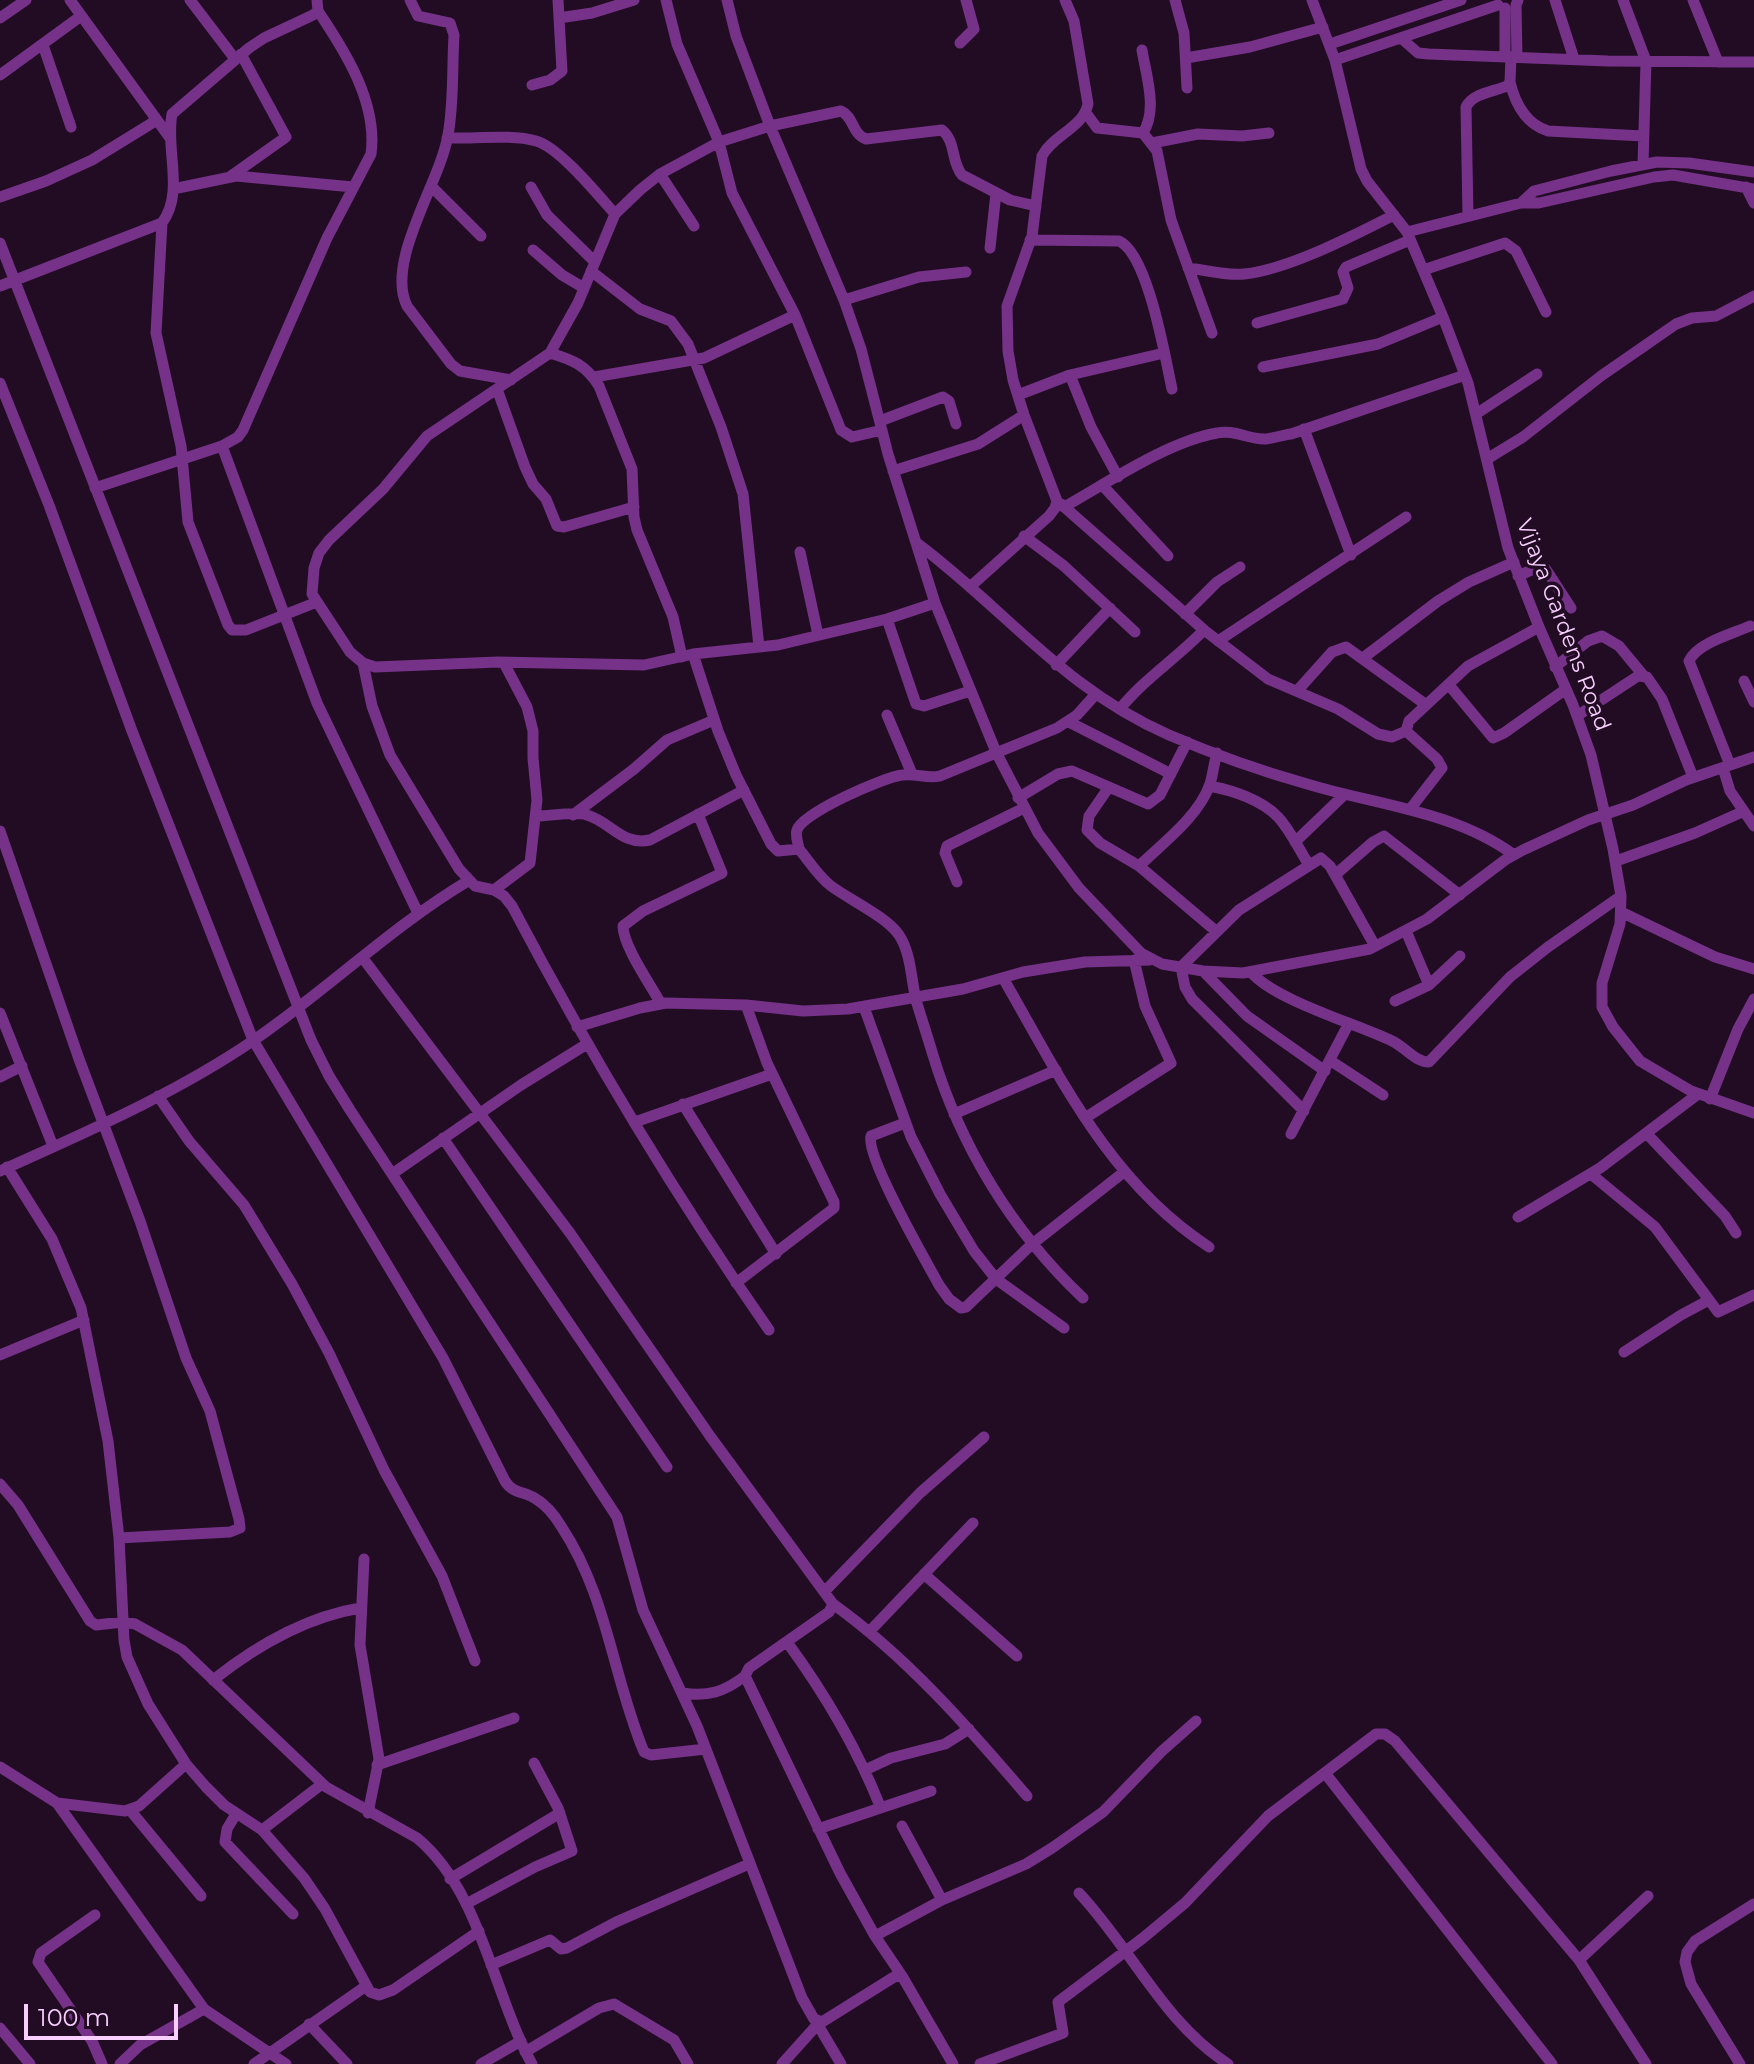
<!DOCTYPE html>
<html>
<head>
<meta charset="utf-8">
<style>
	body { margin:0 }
	#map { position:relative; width:1754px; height:2064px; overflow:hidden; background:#220c24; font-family:Montserrat,sans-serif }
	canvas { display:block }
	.scale { position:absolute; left:24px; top:2004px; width:154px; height:36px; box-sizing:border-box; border:4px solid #f8cfff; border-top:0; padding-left:10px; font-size:24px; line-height:28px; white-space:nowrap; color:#f8cfff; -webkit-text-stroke:6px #220c24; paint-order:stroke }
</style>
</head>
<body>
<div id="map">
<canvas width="1754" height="2064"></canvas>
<div class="scale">100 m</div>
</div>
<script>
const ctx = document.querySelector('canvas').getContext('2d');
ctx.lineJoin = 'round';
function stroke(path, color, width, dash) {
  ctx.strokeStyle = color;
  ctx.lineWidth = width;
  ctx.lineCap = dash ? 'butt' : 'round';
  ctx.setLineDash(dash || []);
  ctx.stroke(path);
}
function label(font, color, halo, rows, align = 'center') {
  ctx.font = font + ' Montserrat,sans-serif';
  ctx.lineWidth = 7;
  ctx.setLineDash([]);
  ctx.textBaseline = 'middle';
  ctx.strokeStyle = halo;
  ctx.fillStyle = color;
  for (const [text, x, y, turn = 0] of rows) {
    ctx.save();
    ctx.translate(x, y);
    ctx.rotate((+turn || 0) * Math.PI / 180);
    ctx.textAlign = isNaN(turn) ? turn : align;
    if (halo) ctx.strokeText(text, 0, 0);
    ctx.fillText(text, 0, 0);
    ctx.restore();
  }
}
stroke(new Path2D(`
	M70 0 170 138
	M190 0 235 59
	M410 0 418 16 450 23 454 35C452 68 454 102 448 135 440 183 385 261 407 306L451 364 460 371 511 380
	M666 0 677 44 719 142 732 193 795 315 841 430 852 437 882 430
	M727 0 736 36 770 126 844 300 861 349 888 454 935 603 996 752 1038 833 1079 888 1141 953 1162 964 1203 971 1243 973 1370 949 1427 919 1505 860 1523 850 1588 820 1633 805 1686 780 1754 757
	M1175 0 1184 33 1187 88
	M1312 0 1335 60 1361 169 1367 181 1407 232 1443 317 1468 383 1508 548 1539 627 1573 705 1591 755 1613 849 1621 896 1620 924 1602 983V1007L1613 1027 1640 1061 1691 1091 1754 1113
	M1555 0 1574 59
	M1623 0 1646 61 1643 164
	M1693 0 1718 62
	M1505 8V57
	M0 18 26 0
	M559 18 592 13 634 0
	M1401 38 1418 53 1429 54 1608 61 1754 62
	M960 43 974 29 966 0
	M1330 44 1461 0
	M43 45 71 127
	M1142 50C1146 75 1158 110 1143 133
	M1517 57 1516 5 1518 0
	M1186 58 1250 47 1323 27
	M1335 60 1498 5
	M0 75 81 16
	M1510 82C1515 103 1526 124 1548 131L1643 136
	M532 85 550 80 562 71 558 0
	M1086 113 1097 128 1143 133 1157 151 1171 220 1212 333
	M447 138C473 139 512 134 536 141 559 147 598 195 615 214
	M1152 143 1198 134 1242 136 1269 133
	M660 174 694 226
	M231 176 286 137 241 54
	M431 186 481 236
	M531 187 547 215 595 262
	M1746 187 1754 203
	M173 189 236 176 353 187
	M0 197 46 181 92 160 157 120
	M1521 203 1534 191 1611 171 1657 162 1689 163 1754 172
	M1468 216 1466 107C1473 93 1493 92 1507 86L1510 82 1511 57
	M162 223 156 333 181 446 188 522 228 625 232 630H246L317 602
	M1407 232 1521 203H1539L1654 177 1673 175 1754 189
	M1030 240 1119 241C1148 254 1165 357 1172 389
	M0 243 311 1040 329 1076 350 1110 617 1517 643 1610 697 1726 802 1998 814 2019 822 2022 894 1977 902 1976 953 2064
	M990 248 996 193
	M533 250 562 275 584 288
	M1188 268C1206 270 1226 276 1244 274 1287 270 1355 235 1394 215
	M1423 270 1505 243 1516 251 1546 312
	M591 271 640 309 671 321 688 344 721 427 743 494 759 647
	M0 286 162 223C185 192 165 150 172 114L249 48 264 38 313 15 318 11 317 0
	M844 300 919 277 966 272
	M1257 323 1343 299 1348 288 1343 272 1346 267 1410 240
	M550 353C573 360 586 365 599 386L632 469 634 517 637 530 673 617 682 657
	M1263 367 1378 344 1443 317
	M1070 375 1091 427 1118 477
	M594 377 704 358 795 315
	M0 383 49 505 132 731 253 1040 443 1358 505 1481C513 1494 524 1491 536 1499 546 1505 555 1516 561 1526 608 1597 612 1675 644 1752L651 1755 706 1749
	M497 389 525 467 533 484 546 499 557 526 564 527 634 507
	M1018 395 1070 375 1164 353
	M1476 414 1537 374
	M880 421 943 397 949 401 956 424
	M1304 429 1351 555
	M222 446 317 703 418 913
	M1487 459 1523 437 1601 376 1676 324 1692 318 1716 316 1754 296
	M893 471 978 444 1024 415
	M1103 486 1168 556
	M95 488 222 446 238 437 243 430 327 238 371 154C378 103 345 51 318 11
	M1061 504 1204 630 1268 679 1338 709 1378 734 1392 737 1406 731
	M1064 507C1107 483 1169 441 1217 433 1234 429 1249 440 1266 439 1274 438 1283 435 1291 434L1465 375
	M1024 536 1064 566 1135 632
	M918 544C1006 610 1065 690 1169 735 1213 754 1261 771 1307 784 1376 805 1454 811 1514 855
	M800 552 818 635
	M1518 576 1536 568H1545L1571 608
	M971 586 1049 516 1055 508 1057 501 1024 415 1013 380 1008 351 1007 306 1032 236 1042 156C1053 135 1083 128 1088 104L1074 21 1065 0
	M935 603 887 619 778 645 693 654 644 665 498 662 375 667 363 663 350 652 312 594 314 568 319 553 329 540 383 489 427 436 550 353 578 303 615 214 640 190 660 174 719 142 770 126 841 111C854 117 852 134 866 139L942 130C956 141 951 162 962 175L1010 200 1036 206
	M1185 614 1217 582 1240 567
	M887 619 916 704 924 706 970 691
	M1218 641 1406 517
	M693 654 718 731 736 775 771 844 778 851 799 849C809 861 818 876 831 886 850 900 887 917 899 935 911 953 911 979 916 1000 921 1017 927 1035 932 1052 960 1146 1012 1231 1083 1298
	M1363 658 1438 601 1469 582 1514 562
	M363 663 372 706 390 755 459 869 475 886 494 890 504 896 512 906C589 1052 674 1194 769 1330
	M1056 665 1110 608
	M1555 667 1588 641 1602 636 1619 646 1643 675
	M1744 681 1754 702
	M1449 685 1493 738 1504 733 1566 689
	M1297 691 1332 652 1346 647 1425 704
	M1120 709C1144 679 1177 658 1204 630
	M887 715 912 774
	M1577 716 1638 676 1647 677 1662 699 1693 777
	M1069 722 1171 774
	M1730 765 1689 661C1697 643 1732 634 1750 626
	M1723 768 1730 791 1754 826
	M1209 786C1232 790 1262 800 1278 817 1290 830 1299 849 1309 865
	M1109 787 1089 816 1087 830 1100 843 1139 866 1217 932
	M1018 798 1058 774 1072 771 1148 804 1160 795 1187 742
	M1411 808 1442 768 1437 759 1406 731 1409 721 1468 666 1539 627
	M573 815 634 769 667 740 714 720
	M537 816C550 816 576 811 587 815 611 822 622 846 650 840L744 790
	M0 831 79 1059 140 1221 186 1358 210 1411 239 1519 240 1528 230 1532 119 1538 124 1640 127 1657 148 1704 186 1764 206 1787 224 1805 262 1830 304 1878 325 1909 370 1992 379 1995 393 1990 479 1931
	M1295 842 1345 794
	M799 849C798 843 795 835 797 830 802 813 884 777 902 775 916 773 927 779 940 776L1057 728 1077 715 1095 695
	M1616 861 1695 833 1742 812
	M1139 866C1163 843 1199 816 1210 784 1213 774 1214 763 1217 753
	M1335 875 1373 842 1384 836 1460 895
	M957 882 945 853 947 846 1024 808
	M494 890 530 863 537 800 533 758V731L527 707 504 663
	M1621 912 1715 957 1754 969
	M1406 931 1429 985
	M362 957 570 1233 710 1436 833 1604 829 1612 749 1668 745 1676 840 1873 875 1936 902 1976
	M1203 971 1247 1016 1325 1071
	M1251 972C1274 1000 1357 1024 1392 1041 1405 1047 1415 1062 1429 1062L1510 977 1548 947 1621 896
	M1003 978C1060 1077 1110 1183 1209 1247
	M1395 1001 1429 985 1460 956
	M661 1004C651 985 623 946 623 926L643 911 722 873 698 814
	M864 1007 911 1137 940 1194 974 1251 996 1279 1064 1328
	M0 1013 53 1146
	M577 1027 640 1008 666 1003 746 1005 803 1011 848 1009 963 989 1023 972 1085 962 1150 960
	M1331 1061 1383 1095
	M0 1077 22 1066
	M158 1096 189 1141 244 1205 292 1284 329 1353 384 1470 442 1576 475 1661
	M1710 1099 1738 1029 1754 999
	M683 1104 776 1254
	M1304 1111 1192 999 1185 987 1181 967 1239 910 1321 858 1330 866 1375 946
	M954 1114 1056 1070
	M1085 1118 1171 1063 1145 1006 1134 960
	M635 1122 772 1074
	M905 1123 871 1136C865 1156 926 1261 939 1285L949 1299 961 1308 966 1307 1031 1245 1124 1172
	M1291 1134 1349 1023
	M1647 1134 1725 1216 1736 1233
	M443 1138 667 1467
	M7 1167 52 1239 81 1308 108 1441 119 1538
	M0 1171C86 1132 175 1094 254 1040 327 990 391 927 468 881
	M392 1174 521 1085 587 1044
	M1591 1174 1655 1227 1718 1312 1754 1295
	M1518 1217 1600 1168 1698 1094
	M736 1283 834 1208V1202L767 1063 746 1005
	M1624 1352 1681 1315 1709 1300
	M0 1355 84 1320
	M0 1484 18 1505 90 1621 96 1625 123 1622 135 1624 182 1650 326 1787 417 1838C481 1891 493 1994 532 2064
	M364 1559 360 1645 379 1759 368 1813
	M924 1574 1017 1656
	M825 1591 920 1493 984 1437
	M833 1604C907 1657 968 1727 1027 1796
	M869 1632 973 1523
	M787 1642C825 1694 856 1746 880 1806
	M213 1680C256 1646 306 1617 360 1608
	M682 1693C708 1697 724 1692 745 1676
	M377 1765 514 1718
	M0 1767 57 1803 125 1811 139 1806 186 1764
	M865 1770 891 1758 945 1744 969 1729
	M1325 1773 1552 2064
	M57 1803 204 2009 286 2064
	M130 1810 201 1896
	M236 1814 227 1829 225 1842 293 1914
	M902 1826 942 1900
	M818 1829 931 1791
	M262 1830 322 1784
	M450 1879 560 1813
	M1079 1893C1131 1948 1163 2022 1228 2064
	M466 1904 535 1867 572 1851 558 1808 534 1763
	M95 1915 41 1953 38 1962 92 2041 102 2064
	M875 1936 942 1900 1026 1864 1052 1848 1103 1812 1162 1751 1196 1721
	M1579 1960 1648 1896
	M491 1965 550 1940 561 1949 567 1948 616 1922 749 1864
	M815 2020 841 2064
	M309 2024 347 2064
	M0 2028 30 2064
	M525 2052 599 2008 614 2004 674 2040 688 2064
	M120 2064 140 2045 204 2009
	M254 2064 366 1986
	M481 2064 521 2041
	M782 2064 817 2025
	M980 2064 1063 2033 1058 2002 1143 1938 1185 1903 1268 1816 1376 1734H1385L1395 1741 1579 1960 1646 2064
	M1740 2064 1691 1984 1685 1962 1687 1952 1695 1941 1754 1904`), '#753288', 11);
label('22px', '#f8cfff', '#220c24', [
	["Vijaya Gardens Road",1563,625,69]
]);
</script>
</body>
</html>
